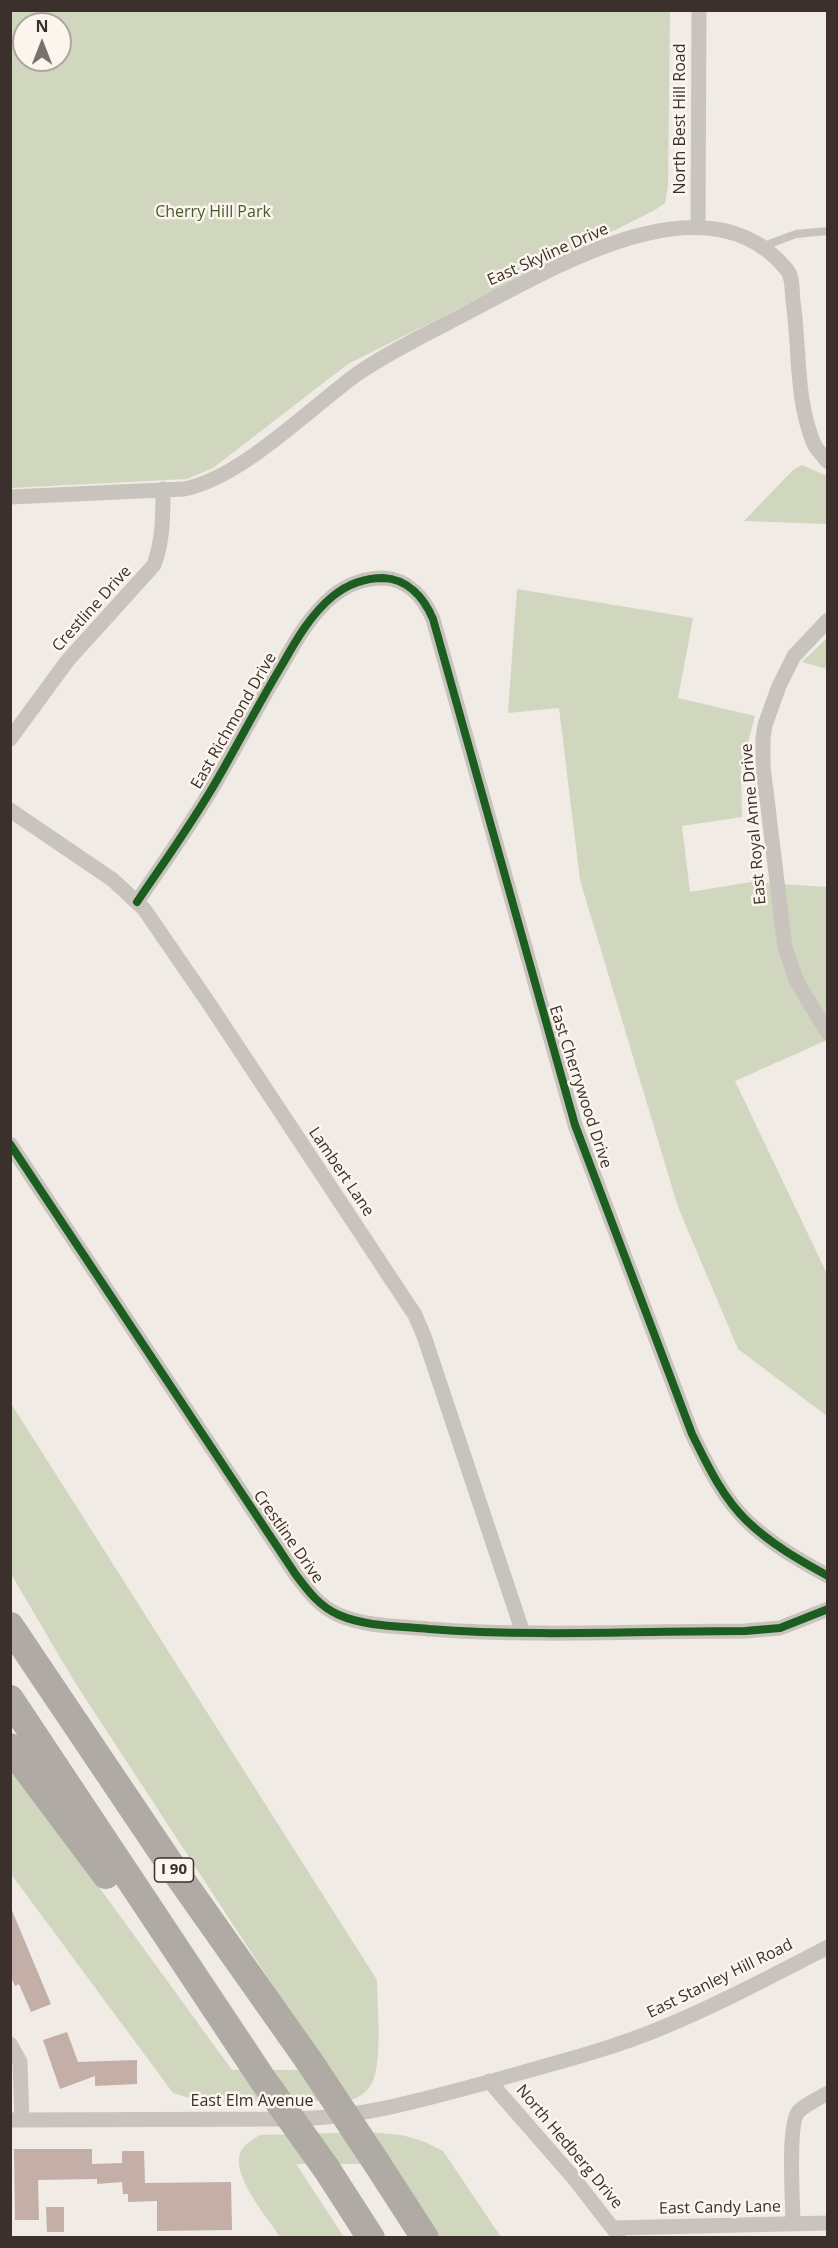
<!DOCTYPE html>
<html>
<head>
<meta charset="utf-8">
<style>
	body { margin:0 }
	#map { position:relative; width:838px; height:2248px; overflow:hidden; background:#f0ebe5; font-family:"Open Sans",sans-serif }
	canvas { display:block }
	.frame { position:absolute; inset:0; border:12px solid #3b302b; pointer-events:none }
	.north { position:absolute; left:12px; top:12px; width:60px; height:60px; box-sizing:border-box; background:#fbf5ee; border:2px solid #aea6a0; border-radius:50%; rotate:0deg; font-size:16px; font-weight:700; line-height:24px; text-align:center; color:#3b302b }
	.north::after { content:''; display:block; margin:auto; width:21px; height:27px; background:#7a716c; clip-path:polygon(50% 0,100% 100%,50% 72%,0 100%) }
</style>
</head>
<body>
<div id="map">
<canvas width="838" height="2248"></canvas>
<div class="frame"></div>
<div class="north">N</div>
</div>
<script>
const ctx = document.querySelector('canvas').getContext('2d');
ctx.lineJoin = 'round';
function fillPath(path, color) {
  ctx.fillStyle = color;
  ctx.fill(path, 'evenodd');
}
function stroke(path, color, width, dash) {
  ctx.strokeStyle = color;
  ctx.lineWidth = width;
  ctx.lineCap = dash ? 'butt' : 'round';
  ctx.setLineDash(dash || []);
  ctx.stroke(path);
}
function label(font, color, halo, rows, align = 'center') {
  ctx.font = font + ' "Open Sans",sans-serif';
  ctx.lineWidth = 5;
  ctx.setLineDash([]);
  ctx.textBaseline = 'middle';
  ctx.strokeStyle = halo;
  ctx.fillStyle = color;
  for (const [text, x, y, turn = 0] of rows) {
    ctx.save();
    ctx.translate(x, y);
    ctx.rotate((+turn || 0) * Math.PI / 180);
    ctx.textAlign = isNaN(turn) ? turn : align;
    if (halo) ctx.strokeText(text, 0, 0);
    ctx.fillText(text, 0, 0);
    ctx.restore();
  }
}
fillPath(new Path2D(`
	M10 11H670L668 186 665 203 655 210 348 364 213 468 187 479 11 488ZM24 24H60V60H24Z
	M802 465 827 476V524L744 521 793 470Z
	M517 589 693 618 678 698 755 716 741 769 742 817 682 826 690 892 751 882 827 887V1040L735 1081 827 1274V1416L738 1349 678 1207 580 880 559 708 508 713Z
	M827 638V669L802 662Z
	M10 1402 377 1980C377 2005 384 2070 369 2088 363 2095 357 2098 349 2101H199L173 2093 11 1874V1766L232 2070H328L74 1681 11 1574Z
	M368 2132 402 2135 425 2142 443 2151 501 2237H440L391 2164H296L344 2237H280C268 2218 232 2177 240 2154 243 2144 252 2140 260 2135Z`), '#d1d6bf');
fillPath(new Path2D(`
	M11 1908 51 2004 31 2012 19 1984 15 1986 10 1975Z
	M67 2032 78 2062 137 2060V2084L95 2086V2076L60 2089 43 2040Z
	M14 2149H92V2164L122 2163V2151H144L145 2183 231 2182 232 2230 157 2231V2201L128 2202V2194H123L122 2182 97 2184V2179L38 2180 39 2220H15Z
	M46 2207H64V2232H47Z`), '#c3afa7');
stroke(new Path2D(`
	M761 247 796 234 828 231`), '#c9c3be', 8);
stroke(new Path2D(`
	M698 228 699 10
	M10 497 184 489C241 478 309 409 357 374 395 348 439 328 480 306 562 263 711 175 787 270 793 277 792 292 793 301 800 348 795 399 814 444 817 450 823 456 828 462
	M828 620 794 656 779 686 765 725 763 738V766L785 948 797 982 828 1033
	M10 739 68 660 154 565C163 540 163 516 163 489
	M10 810 113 880 144 909 210 1005 415 1315 424 1336 523 1633
	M137 902C164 862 193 822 217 780 239 742 259 703 282 665 296 640 311 614 333 596 348 584 365 578 383 578 408 579 424 598 433 619L575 1125 692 1434C707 1464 722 1497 747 1521 771 1544 799 1560 828 1576
	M10 1144 296 1575C308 1591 320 1607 339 1615 367 1627 399 1626 429 1629 534 1637 640 1631 745 1631L780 1628 828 1609
	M10 2044 20 2062 22 2120
	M489 2081 572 2176 618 2235
	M10 2120 297 2119C363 2117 422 2100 485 2083 543 2066 603 2052 659 2029 717 2005 772 1976 828 1947
	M793 2224C793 2204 787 2122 799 2111 806 2104 819 2098 828 2093
	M613 2228 828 2223`), '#c9c3be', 15);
stroke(new Path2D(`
	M10 1626 168 1861 309 2061
	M10 1699 263 2080
	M10 1747 106 1875
	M376 2162 425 2238
	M326 2168 371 2238`), '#afaaa4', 28);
stroke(new Path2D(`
	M309 2061 376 2162
	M263 2080 326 2168`), '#afaaa4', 28);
stroke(new Path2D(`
	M137 902C164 862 193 822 217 780 239 742 259 703 282 665 296 640 311 614 333 596 348 584 365 578 383 578 408 579 424 598 433 619L575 1125 692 1434C707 1464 722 1497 747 1521 771 1544 799 1560 828 1576
	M10 1144 296 1575C308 1591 320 1607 339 1615 367 1627 399 1626 429 1629 534 1637 640 1631 745 1631L780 1628 828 1609`), '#1b5e20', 8);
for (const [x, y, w] of [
	[174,1870,39]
]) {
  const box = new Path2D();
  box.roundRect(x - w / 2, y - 12, w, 24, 4.5);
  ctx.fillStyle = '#fbf5ee';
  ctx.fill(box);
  stroke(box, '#3b302b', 1.5);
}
label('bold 15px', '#3b302b', null, [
	["I 90",174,1870]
]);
label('16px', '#3b302b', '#fbf5ee', [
	["North Best Hill Road",680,119,-90],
	["East Skyline Drive",548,255,-24],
	["Crestline Drive",92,609,-48],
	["East Richmond Drive",234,721,-60],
	["East Royal Anne Drive",754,824,-95],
	["East Cherrywood Drive",580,1087,72],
	["Lambert Lane",341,1172,56],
	["Crestline Drive",288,1537,55],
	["East Stanley Hill Road",720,1979,-26],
	["East Elm Avenue",252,2101],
	["North Hedberg Drive",569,2147,50],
	["East Candy Lane",720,2208,-1]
]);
label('16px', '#4a5a2e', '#fbf5ee', [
	["Cherry Hill Park",213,212]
]);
</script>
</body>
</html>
